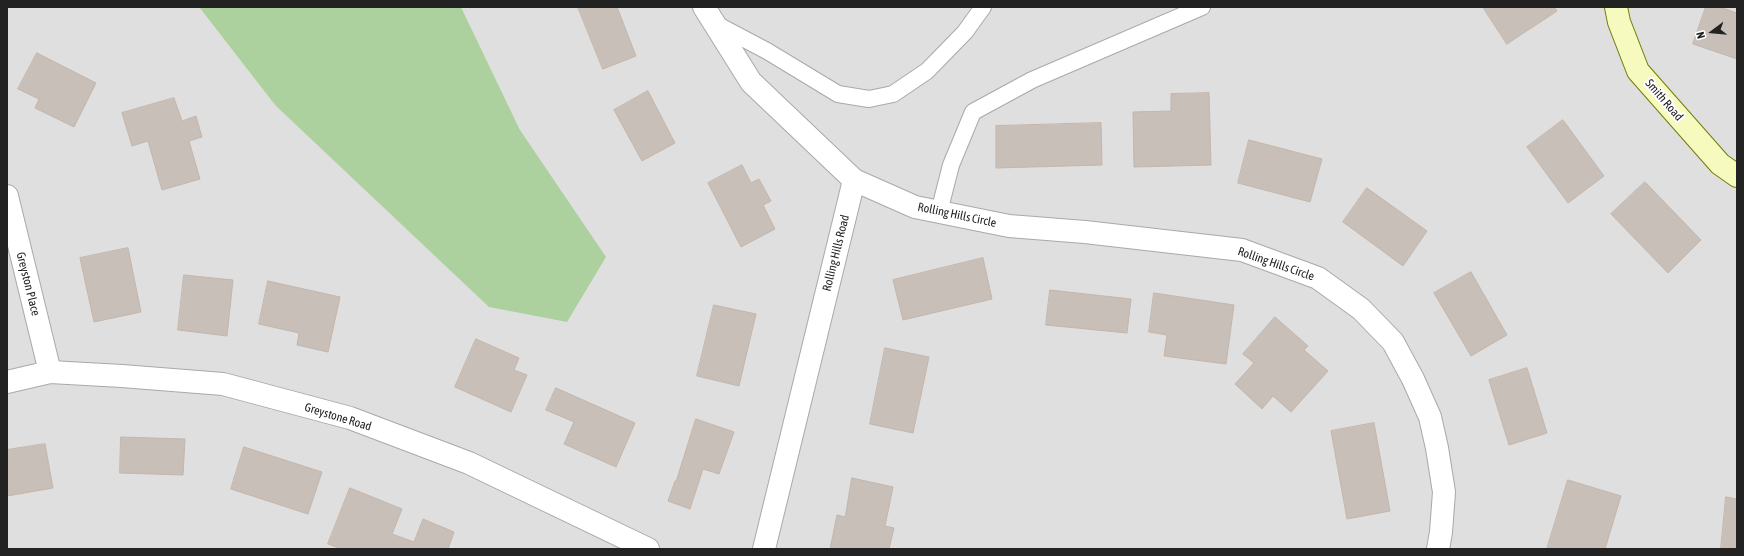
<!DOCTYPE html>
<html>
<head>
<meta charset="utf-8">
<style>
	body { margin:0 }
	#map { position:relative; width:1744px; height:556px; overflow:hidden; background:#f2efe9; font-family:"Asap Condensed",sans-serif }
	canvas { display:block }
	.frame { position:absolute; inset:0; border:8px solid #222; pointer-events:none }
	.north { position:absolute; left:1692px; top:12px; width:40px; height:40px; -webkit-text-stroke:3px #fff; paint-order:stroke; rotate:254deg; font-size:11px; font-weight:700; line-height:16px; text-align:center; color:#222 }
	.north::after { content:''; display:block; margin:auto; width:14px; height:18px; background:#222; clip-path:polygon(50% 0,100% 100%,50% 72%,0 100%) }
</style>
</head>
<body>
<div id="map">
<canvas width="1744" height="556"></canvas>
<div class="frame"></div>
<div class="north">N</div>
</div>
<script>
const ctx = document.querySelector('canvas').getContext('2d');
ctx.lineJoin = 'round';
function fillPath(path, color) {
  ctx.fillStyle = color;
  ctx.fill(path, 'evenodd');
}
function stroke(path, color, width, dash) {
  ctx.strokeStyle = color;
  ctx.lineWidth = width;
  ctx.lineCap = dash ? 'butt' : 'round';
  ctx.setLineDash(dash || []);
  ctx.stroke(path);
}
function label(font, color, halo, rows, align = 'center') {
  ctx.font = font + ' "Asap Condensed",sans-serif';
  ctx.lineWidth = 4;
  ctx.setLineDash([]);
  ctx.textBaseline = 'middle';
  ctx.strokeStyle = halo;
  ctx.fillStyle = color;
  for (const [text, x, y, turn = 0] of rows) {
    ctx.save();
    ctx.translate(x, y);
    ctx.rotate((+turn || 0) * Math.PI / 180);
    ctx.textAlign = isNaN(turn) ? turn : align;
    if (halo) ctx.strokeText(text, 0, 0);
    ctx.fillText(text, 0, 0);
    ctx.restore();
  }
}
fillPath(new Path2D(`
	M7 7H199L275 105 520 130 461 7H1737V549H7Z`), '#e0dfdf');
fillPath(new Path2D(`
	M199 7H461L520 130 606 257 567 322 489 307 275 105Z`), '#add19e');
const building = new Path2D(`
	M578 7H617L636 56 603 69Z
	M1483 7H1554L1557 11 1507 44Z
	M1706 7H1720L1737 13V59L1693 44Z
	M37 53 96 83 74 127 35 108 39 99 18 89Z
	M648 91 675 143 642 161 614 110Z
	M1209 93 1211 165 1134 167 1133 112 1171 111V94Z
	M174 98 182 121 196 116 202 137 189 141 200 179 162 190 148 141 132 146 122 113Z
	M1563 120 1604 176 1568 203 1527 147Z
	M1101 123 1102 165 996 168V126Z
	M1249 140 1322 159 1310 202 1238 183Z
	M742 165 751 183 759 179 771 201 763 205 775 229 741 247 708 183Z
	M1645 182 1701 240 1668 273 1611 214Z
	M1367 188 1427 231 1403 266 1343 222Z
	M128 248 141 312 94 322 80 258Z
	M983 258 992 299 903 320 893 280Z
	M1471 272 1507 335 1471 356 1434 293Z
	M184 275 233 280 227 336 178 330Z
	M268 281 340 297 328 352 297 345 299 333 259 324Z
	M1050 290 1131 299 1127 333 1046 325Z
	M1154 293 1234 305 1226 364 1164 356 1167 335 1149 332Z
	M714 305 756 314 739 386 697 376Z
	M1275 317 1308 346 1304 350 1328 371 1291 412 1273 396 1262 409 1235 384 1254 363 1243 354Z
	M476 339 519 358 514 370 527 375 511 412 455 387Z
	M885 348 929 357 913 433 870 424Z
	M1527 368 1547 433 1509 445 1489 380Z
	M556 388 635 423 616 467 564 444 574 422 546 410Z
	M696 419 734 432 719 474 703 469 690 509 668 501 675 481H676Z
	M1374 423 1390 511 1347 519 1331 431Z
	M121 437 185 439 183 475 120 473Z
	M45 444 53 488 7 496V450Z
	M244 447 322 472 308 514 231 489Z
	M852 478 893 487 885 526 894 528 889 549H830L837 515 845 517Z
	M1568 480 1621 496 1605 549H1547Z
	M350 488 402 509 392 534 414 542 423 519 454 532 448 549H341L328 544Z
	M1726 497 1737 499V549H1721Z`);
fillPath(building, '#c7bfb8');
stroke(building, '#c4b6ab', 1);
const lane = new Path2D(`
	M714 23 767 51 838 94 869 99 893 94 927 71 965 32 983 7
	M939 212 951 165 973 112 1032 80 1202 7`);
const street = new Path2D(`
	M704 7 751 82 854 180 764 549
	M854 180 915 207 1009 226 1085 232 1242 250 1318 278 1361 309 1393 342 1413 379 1430 417 1437 448 1444 492 1441 532 1438 549
	M7 196 50 372
	M7 382 50 372 122 376 223 384 350 418 469 463 648 549`);
const secondary = new Path2D(`
	M1616 7 1619 22 1638 71 1720 164 1737 176`);
stroke(lane, '#a9a9a9', 18);
stroke(street, '#a9a9a9', 24);
stroke(secondary, '#707d05', 24);
stroke(lane, '#fff', 16);
stroke(street, '#fff', 22);
stroke(secondary, '#f7fabf', 22);
label('12px', '#222', '#fff', [
	["Smith Road",1664,100,49],
	["Rolling Hills Circle",957,215,12],
	["Rolling Hills Road",836,253,-76],
	["Rolling Hills Circle",1276,264,19],
	["Greyston Place",28,284,76],
	["Greystone Road",338,417,17]
]);
</script>
</body>
</html>
